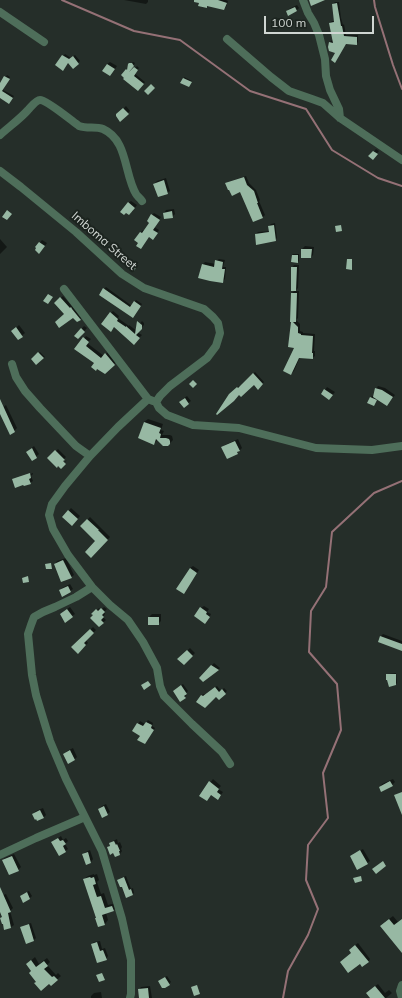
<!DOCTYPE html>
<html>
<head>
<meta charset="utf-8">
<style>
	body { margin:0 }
	#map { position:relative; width:402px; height:998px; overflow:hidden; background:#252e29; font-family:Mulish,sans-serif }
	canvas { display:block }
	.scale { position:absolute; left:264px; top:16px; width:110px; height:18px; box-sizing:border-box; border:2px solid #d0d6d2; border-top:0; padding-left:5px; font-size:12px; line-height:14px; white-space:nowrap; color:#d0d6d2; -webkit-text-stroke:3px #1c241f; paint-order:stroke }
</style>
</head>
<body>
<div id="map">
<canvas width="402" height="998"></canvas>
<div class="scale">100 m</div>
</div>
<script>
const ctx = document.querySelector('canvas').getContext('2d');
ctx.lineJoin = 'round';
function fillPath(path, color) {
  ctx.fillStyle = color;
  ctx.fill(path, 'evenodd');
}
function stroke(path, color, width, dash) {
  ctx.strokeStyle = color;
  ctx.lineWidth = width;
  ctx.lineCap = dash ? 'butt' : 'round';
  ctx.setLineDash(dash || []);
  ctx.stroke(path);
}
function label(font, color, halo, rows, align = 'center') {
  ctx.font = font + ' Mulish,sans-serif';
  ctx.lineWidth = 4;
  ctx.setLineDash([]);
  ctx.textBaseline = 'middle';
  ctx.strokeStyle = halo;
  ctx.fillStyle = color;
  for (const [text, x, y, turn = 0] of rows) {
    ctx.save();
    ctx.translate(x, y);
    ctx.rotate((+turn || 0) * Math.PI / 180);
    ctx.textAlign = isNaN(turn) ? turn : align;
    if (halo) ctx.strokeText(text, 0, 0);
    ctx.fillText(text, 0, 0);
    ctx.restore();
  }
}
fillPath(new Path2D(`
	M124 0H148V2L146 4Z
	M201 0H226L228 1 226 7 224 9 209 5 206 7Z
	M335 2H339L341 18 343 25 344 24 346 35H358V42L356 44 346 43 335 62 337 52 330 42 332 40 334 41 330 23 332 21H335L333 4Z
	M297 5 299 8 296 11H287L289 9Z
	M65 54 71 58 75 55 80 61 73 68 69 62 56 64Z
	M110 62 117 66 113 72 107 64Z
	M133 62 135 63 129 73 130 74 137 66 139 68 134 73 145 82 138 90 122 75 128 68 129 65Z
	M7 75 10 77 3 90 14 96 10 101 1 98H0V85Z
	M184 77 192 81 190 85 184 78Z
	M126 106 130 111 128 113 120 112Z
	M376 149 379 151 375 156H370Z
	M246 176 249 183 256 190 260 200 259 201 265 215 263 217 254 221 241 191 226 184 228 182Z
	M166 178 170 191 167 193 154 184 157 181Z
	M131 201 137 205 132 212 128 203Z
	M174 209 175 214 172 217 164 213 166 210Z
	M154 213 161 217 154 227 159 230 155 236H149L143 246 141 232 143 230 145 231 150 222 152 215Z
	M275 223 277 238 275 240 256 234 258 232 270 231 269 226 271 224Z
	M0 239 7 247 0 254Z
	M42 240 47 243 42 250 36 247Z
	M305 246 314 247 313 255 311 257 302 249Z
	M293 254H299V261L298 262 292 261V255Z
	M219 259 225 260 223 267H226L225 279 222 282 199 278 203 264 205 262 216 264V261Z
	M294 265H299L298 288 295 291H299L298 318 296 320 300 324V331L303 332V333L315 334 314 351H315V356L312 358 300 357 294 371 291 374 295 347 292 321V293L295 290 292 268Z
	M106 287 132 306 136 300 142 304 135 315 104 289Z
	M63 296 82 317 80 319 73 317 55 303Z
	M113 311 119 316 118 318 129 326V325L137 331 138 326 142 321 144 323V325L137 332 142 335 134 343 115 326 111 330V313Z
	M19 325 25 333 18 339 15 329Z
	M84 326 87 328 78 338 75 336Z
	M86 336 91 339 87 343 104 356 108 352 116 362 105 373 95 363 76 349Z
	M40 352 45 357 36 364 32 359Z
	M255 372 264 382 258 388 254 384 239 393 230 395 239 386 240 387Z
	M378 386 385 388 395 395 387 405 377 398 375 404 371 397 372 396 374 397 376 389Z
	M327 387 335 392 329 399 325 390Z
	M187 396 191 401 188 403 183 399Z
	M6 405 17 428 11 434 0 411V410L2 408Z
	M148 419 163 424 161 430 164 431 162 435H170L172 436 173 440 168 445 158 439 154 444 139 437 144 422Z
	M238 439 242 448 237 453 223 447 225 445Z
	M34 446 39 454 32 460 27 452Z
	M58 449 66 457 60 463 62 464 67 460 61 467 49 458Z
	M33 473V474L31 476 33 481 30 483 13 479 15 478V479Z
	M71 508 80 516 72 525 63 517Z
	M90 517 110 537 91 557 97 541 81 526Z
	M66 558 74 575 71 577 55 564 57 561Z
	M193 566 199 570 186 590 190 568Z
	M70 584 73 589 70 591H60L62 588Z
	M204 606 209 609 207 612 211 614 208 620 201 608Z
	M70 607 75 614 72 616 63 612Z
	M104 607 107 609 104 612 105 614 103 617 106 620 99 626 93 614 99 608 101 610Z
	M152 614H161V621L158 624 149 617Z
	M93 627 96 630 86 640 88 643 78 652 73 647Z
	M383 634 402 641V648L381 636Z
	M190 648 195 653 184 664 178 659Z
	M214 663 220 668 218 670 200 678Z
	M396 673 397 683 396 684 387 674H388Z
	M183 684 188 691 186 693 187 695 180 700 176 689Z
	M217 686 221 691 224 688 227 691 219 698 217 696 205 707 202 695 204 694 206 695Z
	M148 720 153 723 152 726 155 728 145 743 141 735 134 731 140 721 145 724Z
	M73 748 77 757 75 759 65 754 67 751Z
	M213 779 221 786 218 789 223 792 220 796 211 794 201 795Z
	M393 779 395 782 392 785 380 787 382 784Z
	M106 804 110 812 107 814 99 809 102 806Z
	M43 808 46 815 43 818 33 814 36 811Z
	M61 836 63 840 66 838 68 841 65 844 68 849 65 851 52 842Z
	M117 839 118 843 120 842 122 847 121 849 122 851 120 854 108 848 113 841Z
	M363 849 370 861 367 863 353 854Z
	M90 850 93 859 91 862 86 864 83 854 86 852Z
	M14 854 21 867 18 870 3 860 5 858Z
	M94 874V875L97 874 99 880 97 882 101 894 104 893 108 905 116 903 117 907 113 911 106 913 108 920 105 924 98 925 84 879 88 876Z
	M126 876 131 889 133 888 134 893 132 895 122 885 119 880 121 878Z
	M29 891 32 896 30 898 21 896 23 894Z
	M6 894 13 908 10 911 14 925 11 927 5 929 3 916 0 910V896Z
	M393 916 398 922 402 920V946L385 922Z
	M31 923 36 938 34 940 21 928 23 926Z
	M100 941 102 949 105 948 108 956 106 959 92 944 94 942Z
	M358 943 370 959 368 962 352 952 353 947Z
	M35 957 39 964 47 958 50 962 47 965 56 975 58 973 61 976 51 985 49 983 37 982 27 964Z
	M167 976 171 982 169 984 162 979Z
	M378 984 385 993 389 990 392 993 386 998H372L370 990Z
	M150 986 152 998H140L139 990 141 987Z
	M101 992 102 998H91V996L94 993Z`), '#0007');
stroke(new Path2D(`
	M62 0 134 31 180 40 250 91 306 109 332 150 378 178 402 186
	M374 0 375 7 393 65 402 89
	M283 998 288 971 308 935 318 909 306 880 308 845 328 818 323 773 341 730 337 684 309 652 311 611 326 587 332 532 374 493 402 481`), '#957176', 2);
fillPath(new Path2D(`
	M194 0H218L227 3 224 10 207 6V8L198 6 199 3 194 2Z
	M309 0H325L311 6Z
	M337 3 340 20 341 26H342L344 36 357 37V45L346 44 335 63 331 60 335 53 329 51 328 47 329 42 333 43 329 23 334 22 332 4Z
	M295 7 297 11 288 16 286 11Z
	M62 55 69 59 73 56 79 64 73 69 68 63 63 71 55 65Z
	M129 63H132L134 66 129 72 134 67 138 70 134 76 144 84 138 91 123 79 124 78 121 75 126 69 127 70 128 64Z
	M107 64 115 69 110 76 102 71Z
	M4 76 10 79 2 91 13 98 9 104 0 98V83Z
	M183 78 192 82 189 87 180 83Z
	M151 84 155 88 148 95 144 91Z
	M123 108 129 114 120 122 116 116V114Z
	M373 151 378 154 373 160 368 156Z
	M244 177 247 185 254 191 258 203H257L263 218 253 222 240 192 232 196 229 190H228L225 183Z
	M164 180 168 194 158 197 153 184Z
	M128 202 135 208 129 215 126 213 124 215 120 212Z
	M7 210 12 214 7 220 2 217Z
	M172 211 173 218 164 219 163 213Z
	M151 214 160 220 153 230 158 233 153 240 149 237 141 249 136 246 138 243 134 240 140 232 142 233 149 223 147 221Z
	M274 225 276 241 256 245 255 234 269 232 268 226Z
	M341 225 342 231 336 232 335 226Z
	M39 242 45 246 39 254 35 250 36 248 35 247Z
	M301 249H312L311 258H301Z
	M292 255H298V263L291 262Z
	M347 259H352V270L346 269Z
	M215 260 223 262 222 269H225L223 283 210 281 198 278 202 264 214 267Z
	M133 262 138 265 134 271 129 268Z
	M291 267H297L296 291H291Z
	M103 288 130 307 134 301 141 306 133 318 99 295Z
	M291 293H297L296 322H293L298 327V333L301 334V335L313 336 312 353H313V359L299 358 291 375 283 371 294 348 288 347 291 322H290Z
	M48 294 53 297 48 304 43 301Z
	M60 297 70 308 71 307 72 309 81 320 77 322 73 318 59 328 55 322 64 314 54 303Z
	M110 312 118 319 117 321 126 327V326L135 334 137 321 142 325V329L136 335 140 338 134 345 114 327 111 332 101 324Z
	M16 327 23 337 18 340 11 331Z
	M81 328 85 332 78 339 74 336Z
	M83 337 89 342 86 346 101 358 105 353 115 365 105 374 97 369 96 371 91 367 94 363 74 349Z
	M38 352 44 358 36 365 31 359Z
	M253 373 263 384 258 390 254 385 241 397 239 395 234 401 217 415 216 414 229 394 237 387 238 388Z
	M193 380 197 384 193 388 189 384Z
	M375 388 382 390 393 397 387 406 373 397Z
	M324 389 333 395 329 400 321 394Z
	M370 397 377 400 374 406 367 403Z
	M185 398 189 404 184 408 179 402Z
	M0 399 15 432 10 435 0 414Z
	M144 422 161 428 159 433 161 434 160 438H166L169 439 170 441V444L168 446H163L156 439 154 445 138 438Z
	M235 441 240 451 237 452 238 454 227 459 221 447Z
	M32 448 37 458 32 461 26 452Z
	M55 450 65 460 63 461 66 464 61 469 58 466 57 468 47 458Z
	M30 473 31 478 29 479 31 484 24 486 23 485 15 488 12 479Z
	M68 510 78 519 72 526 62 517Z
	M87 519 99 530H98L108 540 91 558 85 552 95 541 80 526Z
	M63 560 72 578 61 582 54 564Z
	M51 563 52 569H46L45 564Z
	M190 568 197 573 184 594 176 589Z
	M28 576 29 582 23 583 22 578Z
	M68 586 71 592 62 597 59 590Z
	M200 607 207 612 206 614 210 617 205 624 194 616Z
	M101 608 105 612 102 615 104 617 101 620 104 623 99 627 90 618 93 615 91 614 96 609 98 611Z
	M67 609 73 617 65 623 60 614Z
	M148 617H159V625H148Z
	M90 629 94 633 84 643 86 645 78 654 71 647Z
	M380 636 402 644V651L378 642Z
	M187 650 193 656 184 665 177 659Z
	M211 665 219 670 203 682 199 678Z
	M386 674H396V685L389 687 387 680H386Z
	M148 681 151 685 144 690 141 685Z
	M181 685 187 694 184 696 186 698 180 702 173 691Z
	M215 687 219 692 222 689 226 694 219 700 216 697 205 708 196 702 201 695 203 696Z
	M146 722 152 725 151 728 154 730 145 744 137 740 140 736 132 731 137 723 143 726Z
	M70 750 75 760 68 764 63 754Z
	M209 781 219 789 217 792 221 795 218 800 211 795 207 801 199 796Z
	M390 781 393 786 381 792 379 787Z
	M402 792V815L394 795Z
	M104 806 108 815 102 818 98 809Z
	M40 810 44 818 37 821 36 819 35 820 32 814Z
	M58 838 60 841 63 840 66 844 63 846 66 852 59 856 51 842Z
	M114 841 116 845 117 844 120 851H119L120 855 115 857 113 853 110 855 107 847 110 846 109 843Z
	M360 850 368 864 357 870 350 856Z
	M88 852 91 863 86 865 82 854Z
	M12 856 19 871 9 875 2 860Z
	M383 861 386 866 376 874 372 869Z
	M361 876 362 881 355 883 353 878Z
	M90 877 91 878 94 877 96 884 93 885 97 897 101 896 105 908 112 906 114 911 102 915 105 925 98 927 95 918H96L83 879Z
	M124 877 129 890 131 889 133 895 126 898 122 887H120L117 880Z
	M0 887 11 912 8 913 11 928 4 930 3 924H2L0 918 2 917 0 912Z
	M27 892 30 899 23 903 20 896Z
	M389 919 394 925 402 919V953L380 926Z
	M29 924 34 941 26 944 20 927Z
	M97 942 100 951 103 950 107 960 97 963 91 944Z
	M355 945 369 962 362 967 360 964 348 973 340 962 351 953 349 950Z
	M31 960 36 967 44 961 48 966 44 969 52 977 54 976 58 980 51 986 49 984 41 991 34 983 36 982 29 973 31 971 26 964Z
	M102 973 105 980 99 982 96 975Z
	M165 977 170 985 165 988H162L158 981Z
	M197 985 200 994 194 996 191 987Z
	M375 986 385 998H370L366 993Z
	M148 988 149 998H139L138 989Z`), '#97b8a3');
stroke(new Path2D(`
	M303 0 308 13 314 23 319 35 325 59 326 76 330 90 339 109 340 118
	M0 12 44 42
	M227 39 271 77 289 91 312 99 323 103 340 118 402 160
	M0 135C10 126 20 119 28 110 31 107 36 100 40 100 47 100 72 121 79 126 87 129 96 126 103 129 128 140 124 174 136 194 137 196 140 198 142 201
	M0 171 21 187 76 232 122 274 144 288 204 309 213 317 218 323 220 333 216 346 207 358 170 386 160 396 156 402
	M64 289 148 399 153 401
	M12 364 16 377 25 391 40 408 76 446 90 456
	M148 399 118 427 90 456 65 486 52 504 49 515 53 529 68 555 92 587 110 605 128 620 143 642 157 668 160 686 164 696 192 724 222 752 230 764
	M156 402 159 408 167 415 193 425 239 428 316 448 372 450 402 446
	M92 587 76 597 55 607 43 612 34 617 31 625 28 634 32 675 36 695 50 741 66 779 102 851 122 919 131 960V994L130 998
	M0 855 36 838 85 817
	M402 998 400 991 402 985`), '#4e6e5a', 8);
label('12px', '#d0d6d2', '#1c241f', [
	["Imboma Street",104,241,41]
]);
</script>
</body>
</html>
